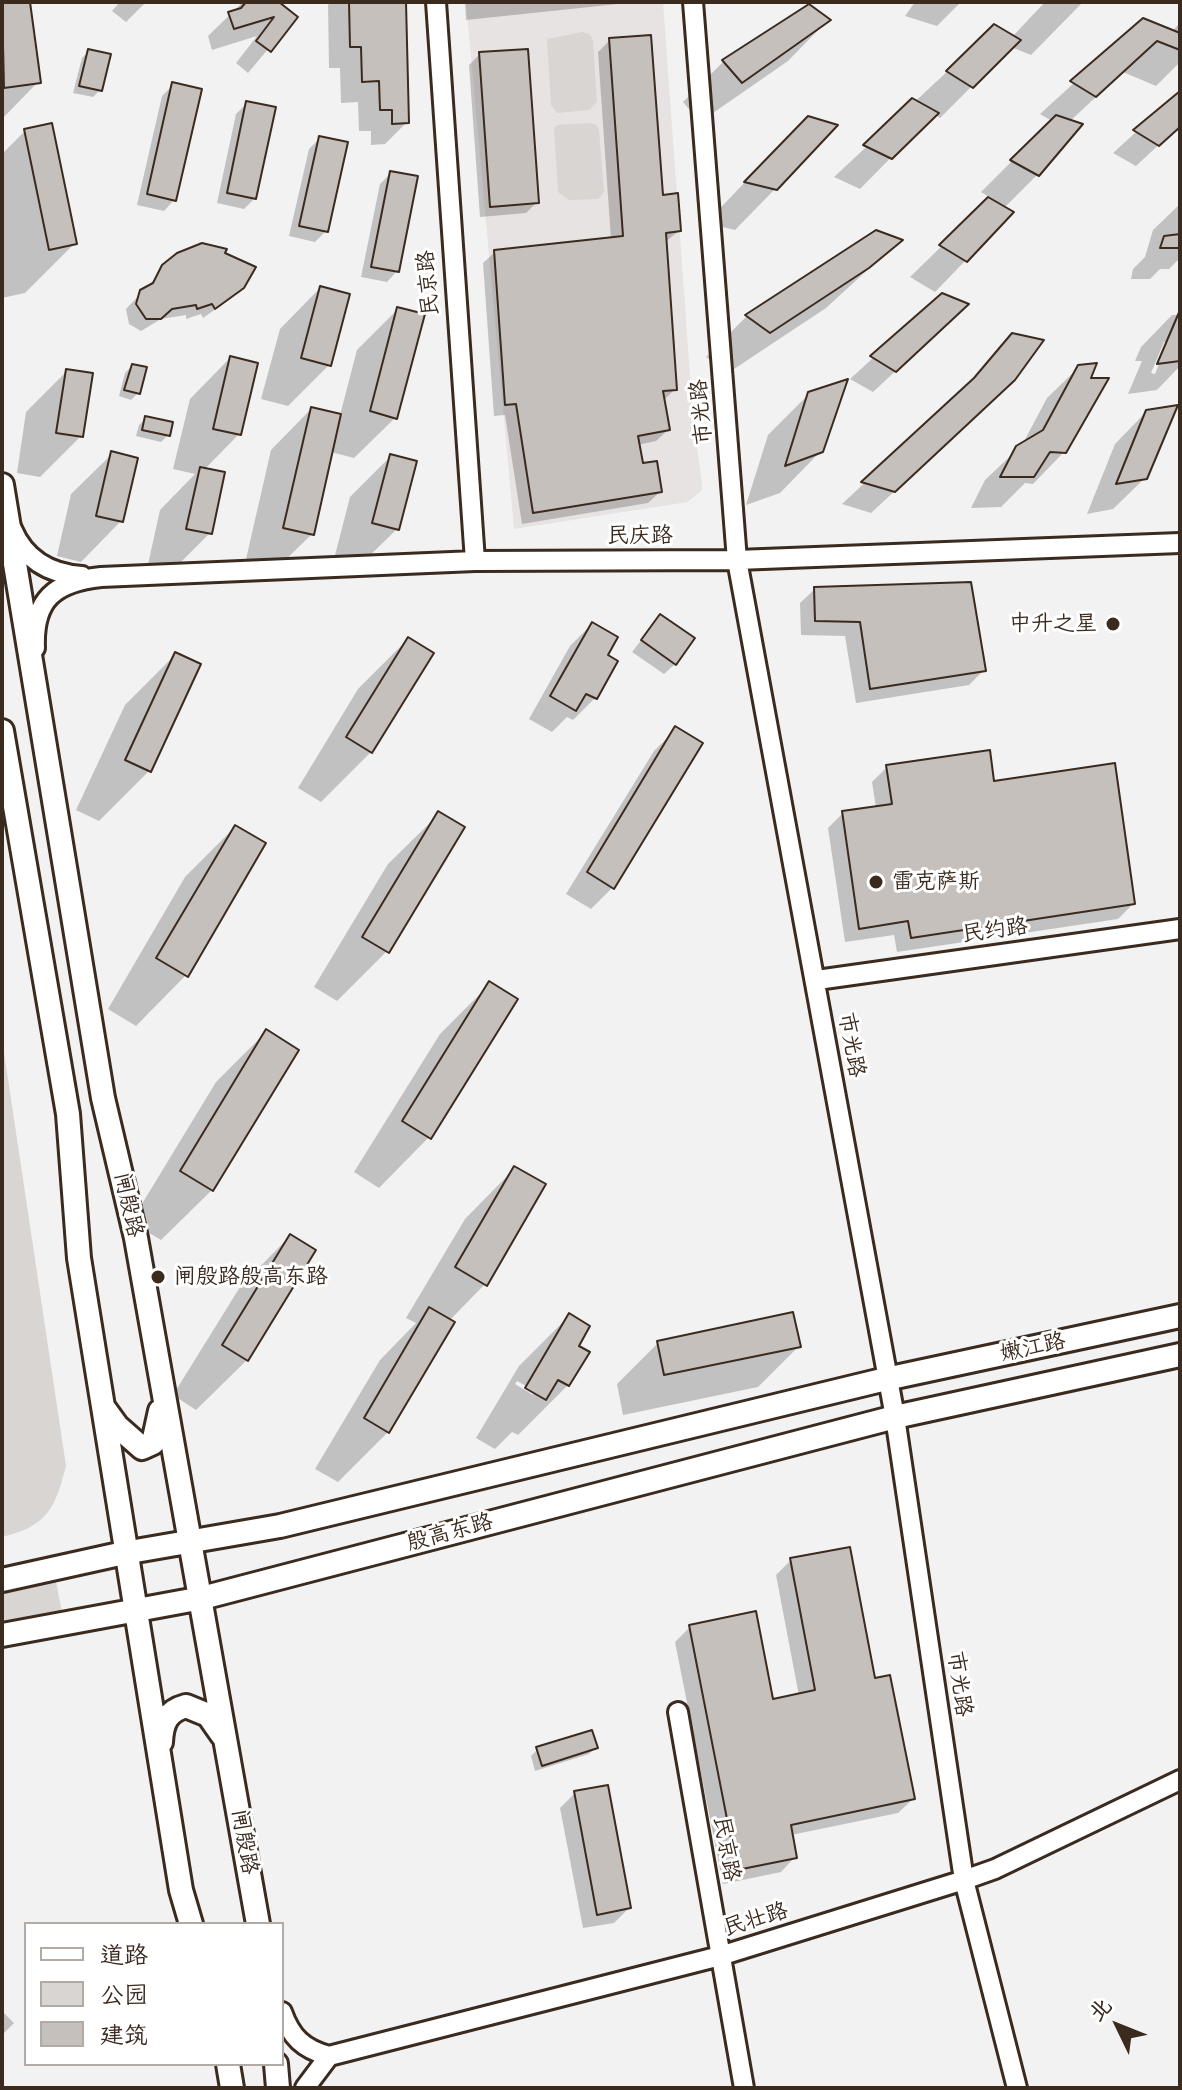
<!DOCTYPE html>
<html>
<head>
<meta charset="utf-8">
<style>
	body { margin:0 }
	#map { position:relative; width:1182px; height:2090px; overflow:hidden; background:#f3f2f2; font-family:"Shantell Sans","LXGW WenKai TC",sans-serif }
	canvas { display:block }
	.frame { position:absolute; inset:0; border:4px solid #3b2a1e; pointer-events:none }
	.legend { position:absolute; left:24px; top:1922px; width:260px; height:144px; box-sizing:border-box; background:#fff; border:2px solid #b1aaa5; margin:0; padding:10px 14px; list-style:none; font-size:24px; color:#3b2a1e }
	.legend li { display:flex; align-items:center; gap:16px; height:40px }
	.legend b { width:40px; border:2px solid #b1aaa5 }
	.north { position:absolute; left:1078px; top:1986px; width:80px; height:80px; -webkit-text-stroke:6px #fff; paint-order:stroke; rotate:313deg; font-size:22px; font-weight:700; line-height:32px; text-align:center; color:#3b2a1e }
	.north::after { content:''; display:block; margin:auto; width:28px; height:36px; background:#3b2a1e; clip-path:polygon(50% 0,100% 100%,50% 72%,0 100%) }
</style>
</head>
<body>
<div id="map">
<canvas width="1182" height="2090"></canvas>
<div class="frame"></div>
<ul class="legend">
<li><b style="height:10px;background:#fff"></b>道路</li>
<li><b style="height:22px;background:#d8d5d2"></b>公园</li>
<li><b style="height:22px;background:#c6c0bd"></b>建筑</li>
</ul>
<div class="north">北</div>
</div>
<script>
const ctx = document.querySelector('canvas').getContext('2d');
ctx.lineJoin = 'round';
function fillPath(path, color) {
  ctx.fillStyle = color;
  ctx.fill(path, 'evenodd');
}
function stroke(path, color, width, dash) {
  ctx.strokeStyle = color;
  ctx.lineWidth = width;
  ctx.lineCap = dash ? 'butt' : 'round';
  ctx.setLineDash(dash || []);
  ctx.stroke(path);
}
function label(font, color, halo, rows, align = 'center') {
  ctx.font = font + ' "Shantell Sans","LXGW WenKai TC",sans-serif';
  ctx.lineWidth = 6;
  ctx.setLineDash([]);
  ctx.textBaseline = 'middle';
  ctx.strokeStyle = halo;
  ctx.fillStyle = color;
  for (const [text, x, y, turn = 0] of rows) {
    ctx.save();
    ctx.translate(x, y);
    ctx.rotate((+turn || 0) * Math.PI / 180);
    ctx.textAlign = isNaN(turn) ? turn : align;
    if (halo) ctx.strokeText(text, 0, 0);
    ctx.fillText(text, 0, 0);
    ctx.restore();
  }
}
fillPath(new Path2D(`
	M466 2H663L693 416 702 484V490L688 502 514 529Z`), '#e6e3e2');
fillPath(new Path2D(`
	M582 32 590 34 593 41 597 102 589 110 557 113 551 105 547 39Z
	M590 123 597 125 599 130 604 192 598 199 569 200 558 192 554 129 557 125Z
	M2 1039 66 1466C55 1508 48 1526 2 1537Z
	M56 1582 62 1612 2 1624V1594Z`), '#d8d5d2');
fillPath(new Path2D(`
	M2 2H28L38 82 2 119Z
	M120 2H146L126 22 112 11Z
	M243 2H275L295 17 248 73 236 63 257 36 212 50 208 36Z
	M331 2H404L407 122 385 144 371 145V131H359L358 102 341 103 340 68H329L328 5Z
	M465 2H637L466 20Z
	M915 2H961L937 26 905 16Z
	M1045 2H1083L1031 55 1011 47 940 118 934 114 860 189 834 177 995 27 1012 37Z
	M809 7 828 20 788 61 700 122 683 102 723 62Z
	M1143 20 1172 31 1180 23V62L1156 86 1123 72 1069 122 1037 175 1004 208 966 260 935 292 910 277 991 198 981 192 1052 121 1040 114Z
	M610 40 661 197 679 231 665 242 675 389 663 401 668 430 656 441 637 445 641 465 660 492 648 503 522 524 505 415 494 416 483 263 495 252 611 239 598 52Z
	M89 51 100 90 93 97 73 93 82 58Z
	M480 54 537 202 526 213 480 217 469 65Z
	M173 85 174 200 164 211 137 205 162 96Z
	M1180 92V125L1136 166 1113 153Z
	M247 103 255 198 244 209 217 203 236 114Z
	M25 131 75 243 25 293 2 298V154Z
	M320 138 326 231 315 242 289 236 309 149Z
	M767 159 776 188 735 230 706 223Z
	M391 173 397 271 387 282 361 277 380 184Z
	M1180 204V258L1169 269H1160L1150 279H1131L1133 269 1145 257 1153 230Z
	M876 232 899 241 826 308 728 373 706 357 746 317Z
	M223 254 242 287 230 299 203 318 201 314 186 319V315L161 319 141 331 129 324 126 309 166 267Z
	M320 288 329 365 288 406 261 399 280 329Z
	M942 295 945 325 873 392 850 379Z
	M398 309 395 418 354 458 331 452 312 534 271 574 244 568 271 450 311 409 340 415 357 350Z
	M1172 315H1180V366L1157 390 1128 394 1142 361H1135L1141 347ZM1164 342H1168L1155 374 1151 373Z
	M1012 335 991 402 871 513 842 504 959 395Z
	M230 358 239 434 204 470 210 533 169 574 147 569 160 510 195 474 173 469 190 399Z
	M132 366 138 393 131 400 119 396 125 373Z
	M1079 367 1064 452 1033 484 1025 483 1001 507 971 508 985 480 1022 445 1047 398Z
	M67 371 81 436 40 477 17 473 26 412Z
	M809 394 821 451 780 493 746 505 768 435Z
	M1146 412 1145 478 1113 509 1087 514 1115 444Z
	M146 418 168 435 161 442 136 436 139 425Z
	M112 454 121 521 81 562 57 556 71 494Z
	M391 456 397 529 356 569 333 563 350 497Z
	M815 589 984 670 969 685 856 703 845 636 801 635 800 603Z
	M660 616 675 664 664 674 632 652Z
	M592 624 605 656 616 662 595 698 573 720 567 717 552 732 529 719 570 646Z
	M408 639 371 752 321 802 298 788 358 689Z
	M175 655 149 771 99 821 76 810 125 705Z
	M676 729 613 887 591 909 566 894 654 751Z
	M887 767 993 784 1133 904 1118 919 897 952 894 935 845 942 828 828 843 813 876 808 872 782Z
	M439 814 387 951 337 1001 314 987 388 864Z
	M235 827 186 975 136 1026 108 1009 185 877Z
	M490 984 429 1137 379 1188 354 1172 440 1034Z
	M266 1032 212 1190 161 1240 131 1222 216 1082Z
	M515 1168 485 1284 449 1321 388 1432 338 1482 315 1469 380 1360 416 1323 406 1318 465 1219Z
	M290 1236 247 1360 196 1410 173 1395 240 1287Z
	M569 1316 576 1346 568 1385 518 1435 512 1432 495 1449 476 1438 519 1366ZM517 1381 533 1390V1395L515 1384Z
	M658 1343 799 1346 758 1387 623 1415 617 1384Z
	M791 1560 873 1681 913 1799 898 1813 791 1835 795 1857 781 1872 723 1884 675 1642 690 1627 772 1701 799 1696 776 1575Z
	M596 1747 589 1754 535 1771 531 1756 538 1749Z
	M575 1793 629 1908 614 1923 583 1928 560 1808Z
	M2 2011 14 2023 2 2035Z`), '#0003');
const building = new Path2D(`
	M2 2H30L41 83 4 88Z
	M246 2H279L298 17 271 52 256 41 274 17 234 29 228 12 241 8Z
	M349 2H406L409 123 392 124V110H380L379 81 362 82 361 47H350Z
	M809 4 831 20 742 83 722 60Z
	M1143 18 1180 33V50L1157 41 1096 97 1070 81Z
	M994 24 1021 40 973 88 946 71Z
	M651 35 663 195 678 193 681 231 666 233 677 390 663 391 670 430 638 436 643 463 657 461 662 492 533 513 516 404 505 405 494 250 623 236 609 38Z
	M88 49 111 54 102 91 79 86Z
	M528 49 539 203 490 207 479 52Z
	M172 82 202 89 176 201 147 194Z
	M1180 91V127L1159 146 1133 130Z
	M912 98 939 113 892 159 863 145Z
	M246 101 276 107 256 199 227 193Z
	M1056 115 1083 124 1039 176 1010 160Z
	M808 116 838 125 777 190 744 182Z
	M52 123 77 244 49 250 24 129Z
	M319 136 348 142 328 232 299 226Z
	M390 171 418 176 399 272 371 267Z
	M988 197 1014 212 967 262 939 245Z
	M876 230 903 240 869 268 770 333 745 315Z
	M1180 234V248H1160L1164 236Z
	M202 243 227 249 225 253 256 267 244 288 215 309 212 304 197 309 196 305 172 309 161 319H146L136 304 140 290 153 283 162 265 177 253Z
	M320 286 350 294 331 366 301 358Z
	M942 293 969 304 896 372 870 356Z
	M397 307 425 314 397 419 370 411Z
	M1180 310V361L1157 364Z
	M1012 333 1044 340 1015 380 895 492 861 482 974 378Z
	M230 356 258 363 241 435 213 429Z
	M1097 363 1091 378H1109L1066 453 1050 452 1034 477H1000L1016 446 1043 430 1078 365Z
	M132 364 147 367 140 394 124 390Z
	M66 369 93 373 83 437 56 433Z
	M848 379 823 452 785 466 808 392Z
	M1178 405 1147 479 1116 484 1146 410Z
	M311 407 341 414 314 535 283 528Z
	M145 416 173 422 170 436 142 430Z
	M111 451 138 458 123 522 96 516Z
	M390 454 417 461 399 530 372 523Z
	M200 467 225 472 212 534 186 529Z
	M971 582 986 671 870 689 860 622 815 621 814 587Z
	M660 614 695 638 676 665 641 640Z
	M592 622 618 637 608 655 618 661 597 699 586 694 576 711 550 696Z
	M408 637 434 653 372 753 346 737Z
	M175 652 201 664 151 772 125 760Z
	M675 726 703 743 614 889 587 872Z
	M990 750 994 781 1115 763 1135 904 911 938 908 921 859 929 842 811 892 804 886 765Z
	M438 811 465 827 389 953 362 937Z
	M235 825 266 843 188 977 156 958Z
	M489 981 518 999 431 1139 402 1121Z
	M266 1029 299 1050 213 1191 180 1171Z
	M514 1166 546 1184 487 1286 455 1267Z
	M290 1234 316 1250 248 1361 222 1345Z
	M429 1307 455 1322 389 1433 364 1418Z
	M793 1312 801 1347 664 1375 657 1341Z
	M569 1313 590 1326 579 1346 590 1352 569 1386 558 1380 546 1400 525 1388Z
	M850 1547 875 1678 890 1675 915 1799 791 1825 797 1858 737 1870 689 1625 756 1611 773 1699 815 1690 790 1558Z
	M592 1730 598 1748 542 1766 536 1747Z
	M608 1785 631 1908 597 1915 574 1791Z`);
fillPath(building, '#c6c0bd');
stroke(building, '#3b2a1e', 2);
const minor = new Path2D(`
	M436 2 475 561
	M693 2 737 560 895 1417 964 1880 1017 2088
	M12 529C25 560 50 574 82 576
	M35 648C33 599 55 582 101 577L475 561 737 560 1180 543
	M817 980 1180 929
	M678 1712 744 2088
	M282 2012C291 2037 303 2049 329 2056L720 1956 964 1880 995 1869 1180 1780
	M305 2088 329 2056`);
const major = new Path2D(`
	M2 485 103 1098 136 1238 258 1924
	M2 731 68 1114 79 1258 181 1890 191 1924
	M104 1408 117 1426 142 1448 153 1443 160 1411
	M2 1580 124 1553 280 1526 886 1379 1180 1316
	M2 1635 202 1598 895 1417 1180 1355
	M161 1742C162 1723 167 1711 186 1706L208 1715 222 1735
	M228 2064 232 2088
	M276 2064 278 2088`);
stroke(minor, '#3b2a1e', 24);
stroke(major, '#3b2a1e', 28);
stroke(minor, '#fff', 18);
stroke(major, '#fff', 22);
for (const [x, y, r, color] of [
	[1113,624,8,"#3b2a1e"],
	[876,882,8,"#3b2a1e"],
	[158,1277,8,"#3b2a1e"]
]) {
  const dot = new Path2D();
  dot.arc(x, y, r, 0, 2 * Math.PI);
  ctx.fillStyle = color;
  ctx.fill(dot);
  stroke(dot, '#fff', 3);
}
label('22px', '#3b2a1e', '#fff', [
	["民京路",429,283,-95],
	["市光路",702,412,-95],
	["民庆路",640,536],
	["民约路",995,931,-8],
	["市光路",851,1045,80],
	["闸殷路",128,1205,77],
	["嫩江路",1033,1348,-12],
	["殷高东路",450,1533,-15],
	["市光路",959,1684,82],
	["闸殷路",244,1842,80],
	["民京路",726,1849,80],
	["民壮路",756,1920,-17]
]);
label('22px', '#3b2a1e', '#fff', [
	["中升之星",1097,624,"right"],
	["雷克萨斯",892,882],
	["闸殷路殷高东路",174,1277]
], 'left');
</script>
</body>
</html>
